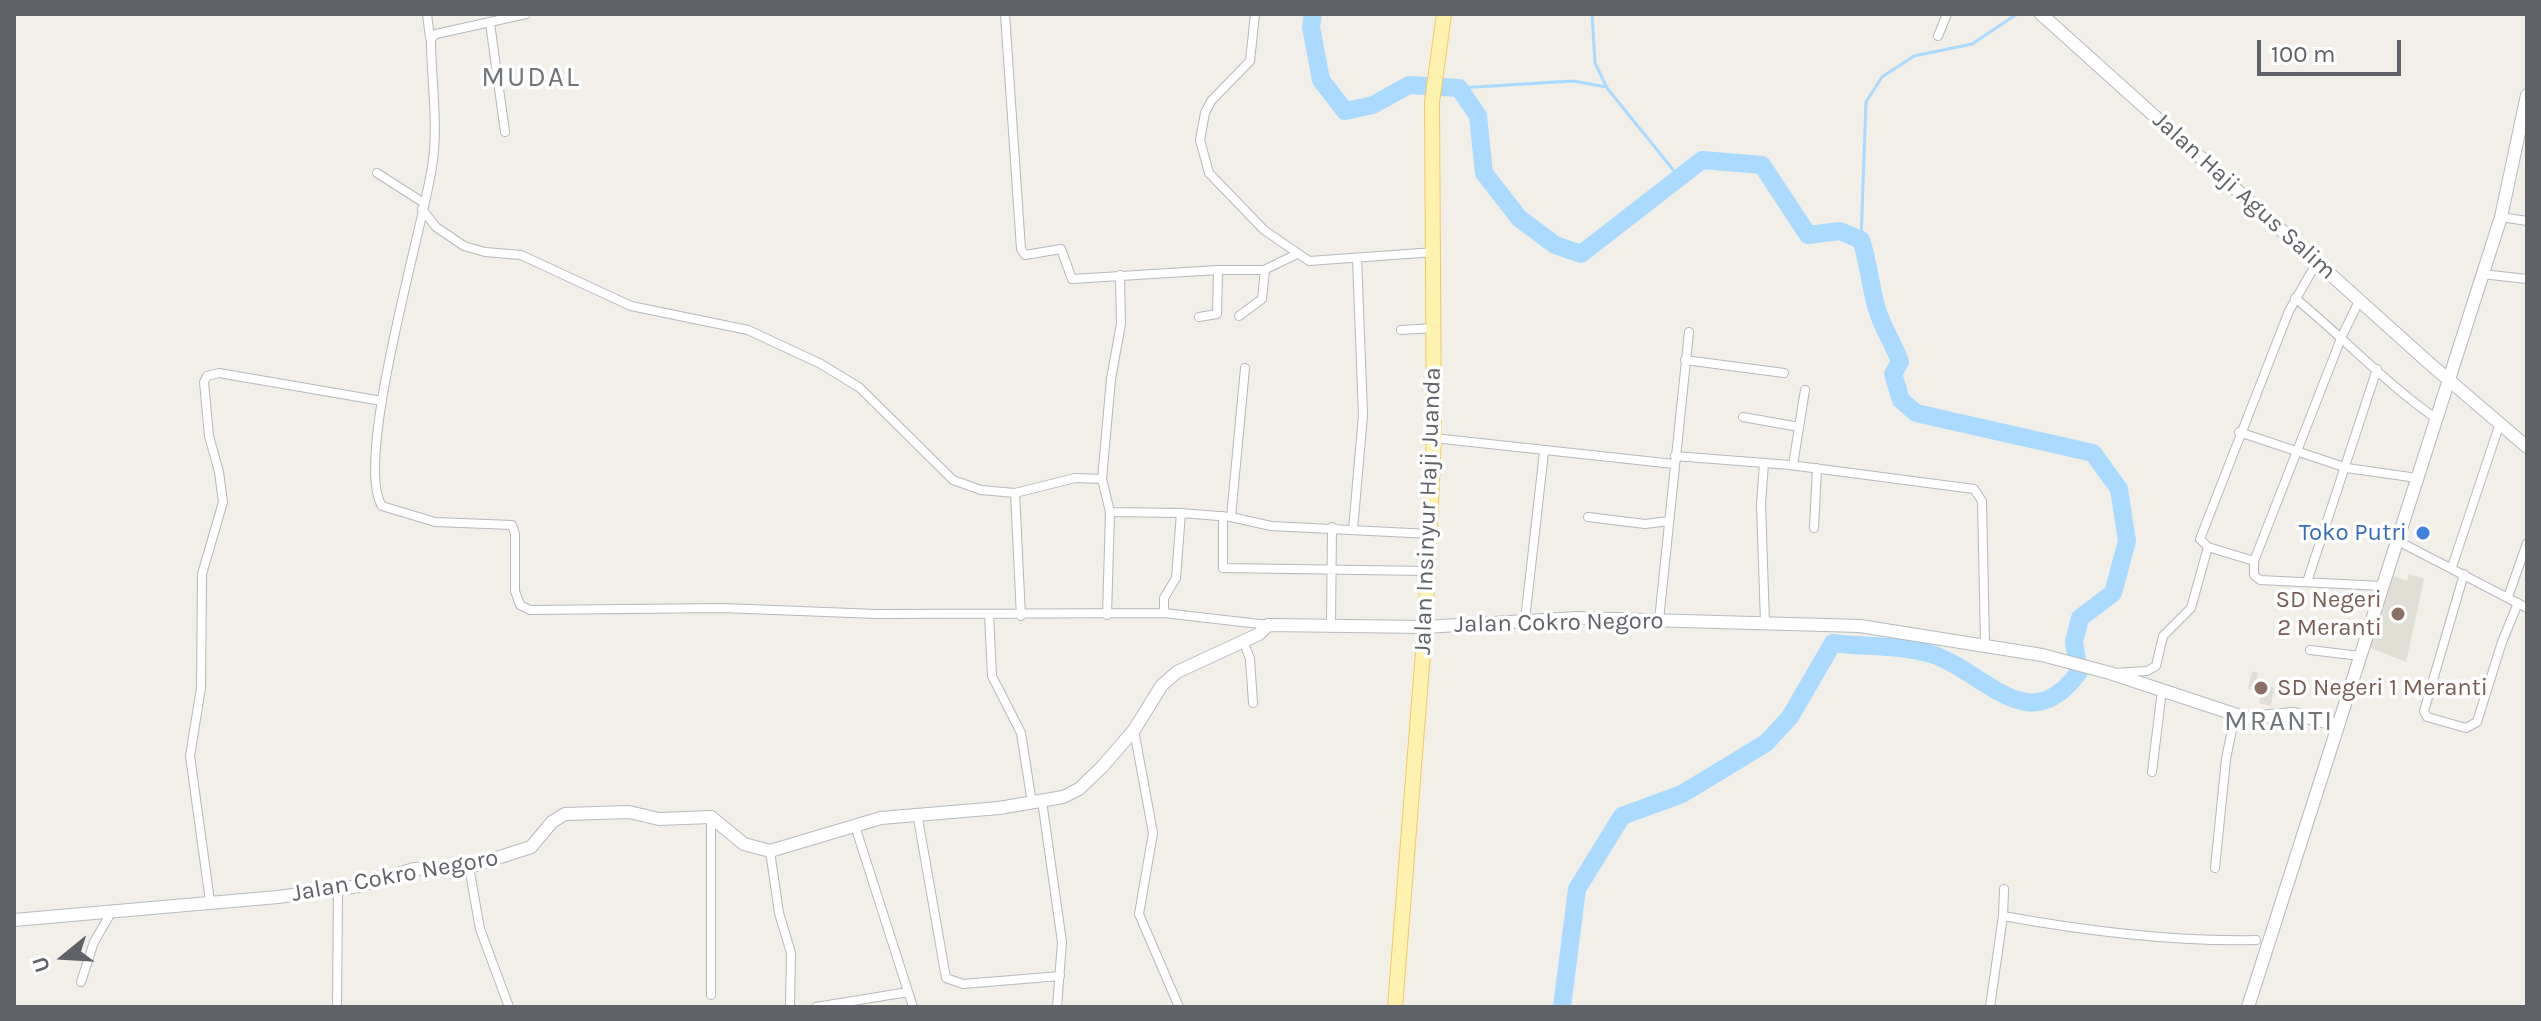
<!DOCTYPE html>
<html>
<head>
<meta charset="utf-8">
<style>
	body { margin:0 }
	#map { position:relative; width:2541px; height:1021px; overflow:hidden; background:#f1efe8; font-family:Karla,sans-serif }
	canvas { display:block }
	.frame { position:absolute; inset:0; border:16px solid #5f6368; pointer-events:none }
	.north { position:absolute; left:24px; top:917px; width:80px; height:80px; -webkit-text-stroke:6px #fff; paint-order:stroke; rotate:252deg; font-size:22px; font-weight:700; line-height:32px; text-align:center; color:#5f6368 }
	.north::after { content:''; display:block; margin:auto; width:28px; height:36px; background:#5f6368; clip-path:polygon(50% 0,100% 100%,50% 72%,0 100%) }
	.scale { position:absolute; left:2257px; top:40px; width:144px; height:36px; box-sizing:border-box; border:4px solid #5f6368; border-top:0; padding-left:10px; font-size:24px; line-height:28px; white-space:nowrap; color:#5f6368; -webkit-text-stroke:6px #fff; paint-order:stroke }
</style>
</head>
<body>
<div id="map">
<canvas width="2541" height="1021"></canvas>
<div class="frame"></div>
<div class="north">U</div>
<div class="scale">100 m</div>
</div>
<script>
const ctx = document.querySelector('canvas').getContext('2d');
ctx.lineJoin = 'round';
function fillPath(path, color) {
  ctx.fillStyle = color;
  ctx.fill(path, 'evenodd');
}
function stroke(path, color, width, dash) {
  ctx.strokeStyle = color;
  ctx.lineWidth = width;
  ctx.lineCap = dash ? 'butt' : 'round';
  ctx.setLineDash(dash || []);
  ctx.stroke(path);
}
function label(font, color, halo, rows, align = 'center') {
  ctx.font = font + ' Karla,sans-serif';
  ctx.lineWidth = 7;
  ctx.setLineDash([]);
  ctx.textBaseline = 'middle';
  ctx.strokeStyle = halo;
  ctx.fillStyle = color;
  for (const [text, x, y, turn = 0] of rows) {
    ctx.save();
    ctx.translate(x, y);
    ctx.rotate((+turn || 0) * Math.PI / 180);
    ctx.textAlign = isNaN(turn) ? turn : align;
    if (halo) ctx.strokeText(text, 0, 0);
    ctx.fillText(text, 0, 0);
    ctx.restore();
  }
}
fillPath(new Path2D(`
	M2409 574 2424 579 2406 662 2366 646 2394 576 2407 581Z
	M2252 671 2258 673 2256 681 2274 688 2271 706 2259 703 2261 693 2248 689Z`), '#e1ded6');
stroke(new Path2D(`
	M1592 14 1595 63 1607 88 1679 177
	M1459 88 1573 81 1607 87
	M1861 240 1866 102 1882 77 1914 56 1972 44 2017 14`), '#aadaff', 3);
stroke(new Path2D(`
	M1313 14 1311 27 1321 80 1345 111 1373 105 1409 85 1459 88 1478 116 1484 173 1519 218 1555 245 1581 254 1702 160 1762 165 1808 235 1840 231 1861 240C1869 263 1870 287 1877 309 1882 327 1894 344 1900 362L1893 374 1901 400 1916 413 2093 453 2119 489 2127 541 2113 593 2080 618 2074 642 2079 672C2028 742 1987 672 1931 654 1902 645 1863 647 1833 643L1790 717 1766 743 1682 794 1622 816 1577 889 1562 1007`), '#aadaff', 18);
const street = new Path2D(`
	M427 14 430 38
	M526 14 436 34 431 39C431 82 439 124 432 167 423 228 353 462 382 506L435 522 512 525 515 534V591L520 605 530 610 722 608 877 614 1164 613 1268 625
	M1005 14 1021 249 1025 255 1061 249 1072 279 1218 270
	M1255 14 1250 61 1211 101 1205 113 1200 140 1209 173 1264 230 1309 261 1435 252
	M490 23 505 132
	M1938 36 1947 14
	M377 173 424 203
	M422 209 436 227 464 246 485 252 521 255 631 306 748 330 821 364 860 388 953 480 981 490 1015 493
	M2501 217 2527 221
	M2317 262 2289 311 2200 539 2208 547 2254 561V575L2260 580 2382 586
	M2482 274 2527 279
	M2295 298C2343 337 2386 384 2437 419
	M1239 316 1262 299 1265 270
	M1199 317 1217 314 1218 270H1264L1297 254
	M1401 330 1434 328
	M1685 360 1784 373
	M1743 417 1799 427
	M2239 432 2347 468 2417 478
	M1434 438 1674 464
	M1675 456 1790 465 1974 489 1982 501 1985 643
	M1764 463 1761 504 1765 623
	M1793 465 1805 390
	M1110 512 1181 513 1231 517 1271 526 1430 534
	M1223 516V568L1428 571
	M1231 517 1245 368
	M1588 517 1645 524 1669 521
	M1814 528 1817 468
	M1353 530 1363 415 1357 258
	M2396 540 2527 608
	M2254 561 2342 336 2360 299
	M2452 567 2500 423
	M2464 574 2424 711 2427 717 2466 728 2477 722 2502 642 2518 603
	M2307 582 2377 369
	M2508 597 2527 543
	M1164 613V598L1176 578 1181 513
	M989 614 992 676 1021 733 1032 803
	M1107 615 1110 512 1102 479 1111 379 1121 324 1120 275
	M1021 616 1015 493 1075 478 1102 479
	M1525 620 1544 452
	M1659 620 1689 332
	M1331 624 1332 527
	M1243 640 1250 659 1253 703
	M2310 650 2360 656
	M2115 673 2147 671 2156 666 2163 636 2191 608 2208 547
	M1134 730 1153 833 1139 914 1179 1007
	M2152 772 2162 690
	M1042 801 1062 942 1057 1007
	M917 813 946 978 963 984 1060 976
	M711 817V995
	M855 826 913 1007
	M770 851 779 913 791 953 790 1007
	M469 867 480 929 509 1007
	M2215 868 2226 759 2235 715
	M210 901 190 756 201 688 202 574 223 502 219 472 209 436 204 382 207 376 219 373 382 401
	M2003 916 2004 889
	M81 982 94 942 112 911
	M337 1007 338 889
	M816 1007 908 992
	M1990 1007 2003 916C2086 931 2172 942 2256 940`);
const secondary = new Path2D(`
	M2041 14 2429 363 2527 447
	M14 920 278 897 359 886 414 869 469 867 531 847 552 822 565 814 629 812 659 819 711 817 744 844 770 851 881 818 999 808 1063 797 1079 789 1102 767 1134 730 1162 685 1177 672 1259 634 1268 625 1425 627 1577 618 1860 626 2042 655 2110 673 2246 718 2294 714 2338 725
	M2248 1007 2501 217 2527 95`);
const primary = new Path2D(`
	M1395 1007 1425 627 1434 438 1432 102 1444 14`);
stroke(street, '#b5b8bc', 10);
stroke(secondary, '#b6babf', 14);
stroke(primary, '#f2c960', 16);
stroke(street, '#fff', 8);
stroke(secondary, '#fff', 12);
stroke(primary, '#fff2af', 14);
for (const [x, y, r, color] of [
	[2423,533,8,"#3f7fe0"],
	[2398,614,8,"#8d6e63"],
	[2261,688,8,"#8d6e63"]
]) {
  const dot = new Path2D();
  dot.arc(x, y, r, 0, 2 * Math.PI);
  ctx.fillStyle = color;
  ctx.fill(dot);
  stroke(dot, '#fff', 3);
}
label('24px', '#5f6368', '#fff', [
	["Jalan Haji Agus Salim",2244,196,42],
	["Jalan Insinyur Haji Juanda",1428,511,-88],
	["Jalan Cokro Negoro",1559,623,-1],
	["Jalan Cokro Negoro",395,876,-10]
]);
label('24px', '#366cbe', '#fff', [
	["Toko Putri",2407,533]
], 'right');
label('24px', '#785e54', '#fff', [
	["SD Negeri",2382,600],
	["2 Meranti",2382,628],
	["SD Negeri 1 Meranti",2277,688,"left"]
], 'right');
ctx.letterSpacing = '2px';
label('28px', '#70757a', '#fff', [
	["MUDAL",531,78],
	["MRANTI",2279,722]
]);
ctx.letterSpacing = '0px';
</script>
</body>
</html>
